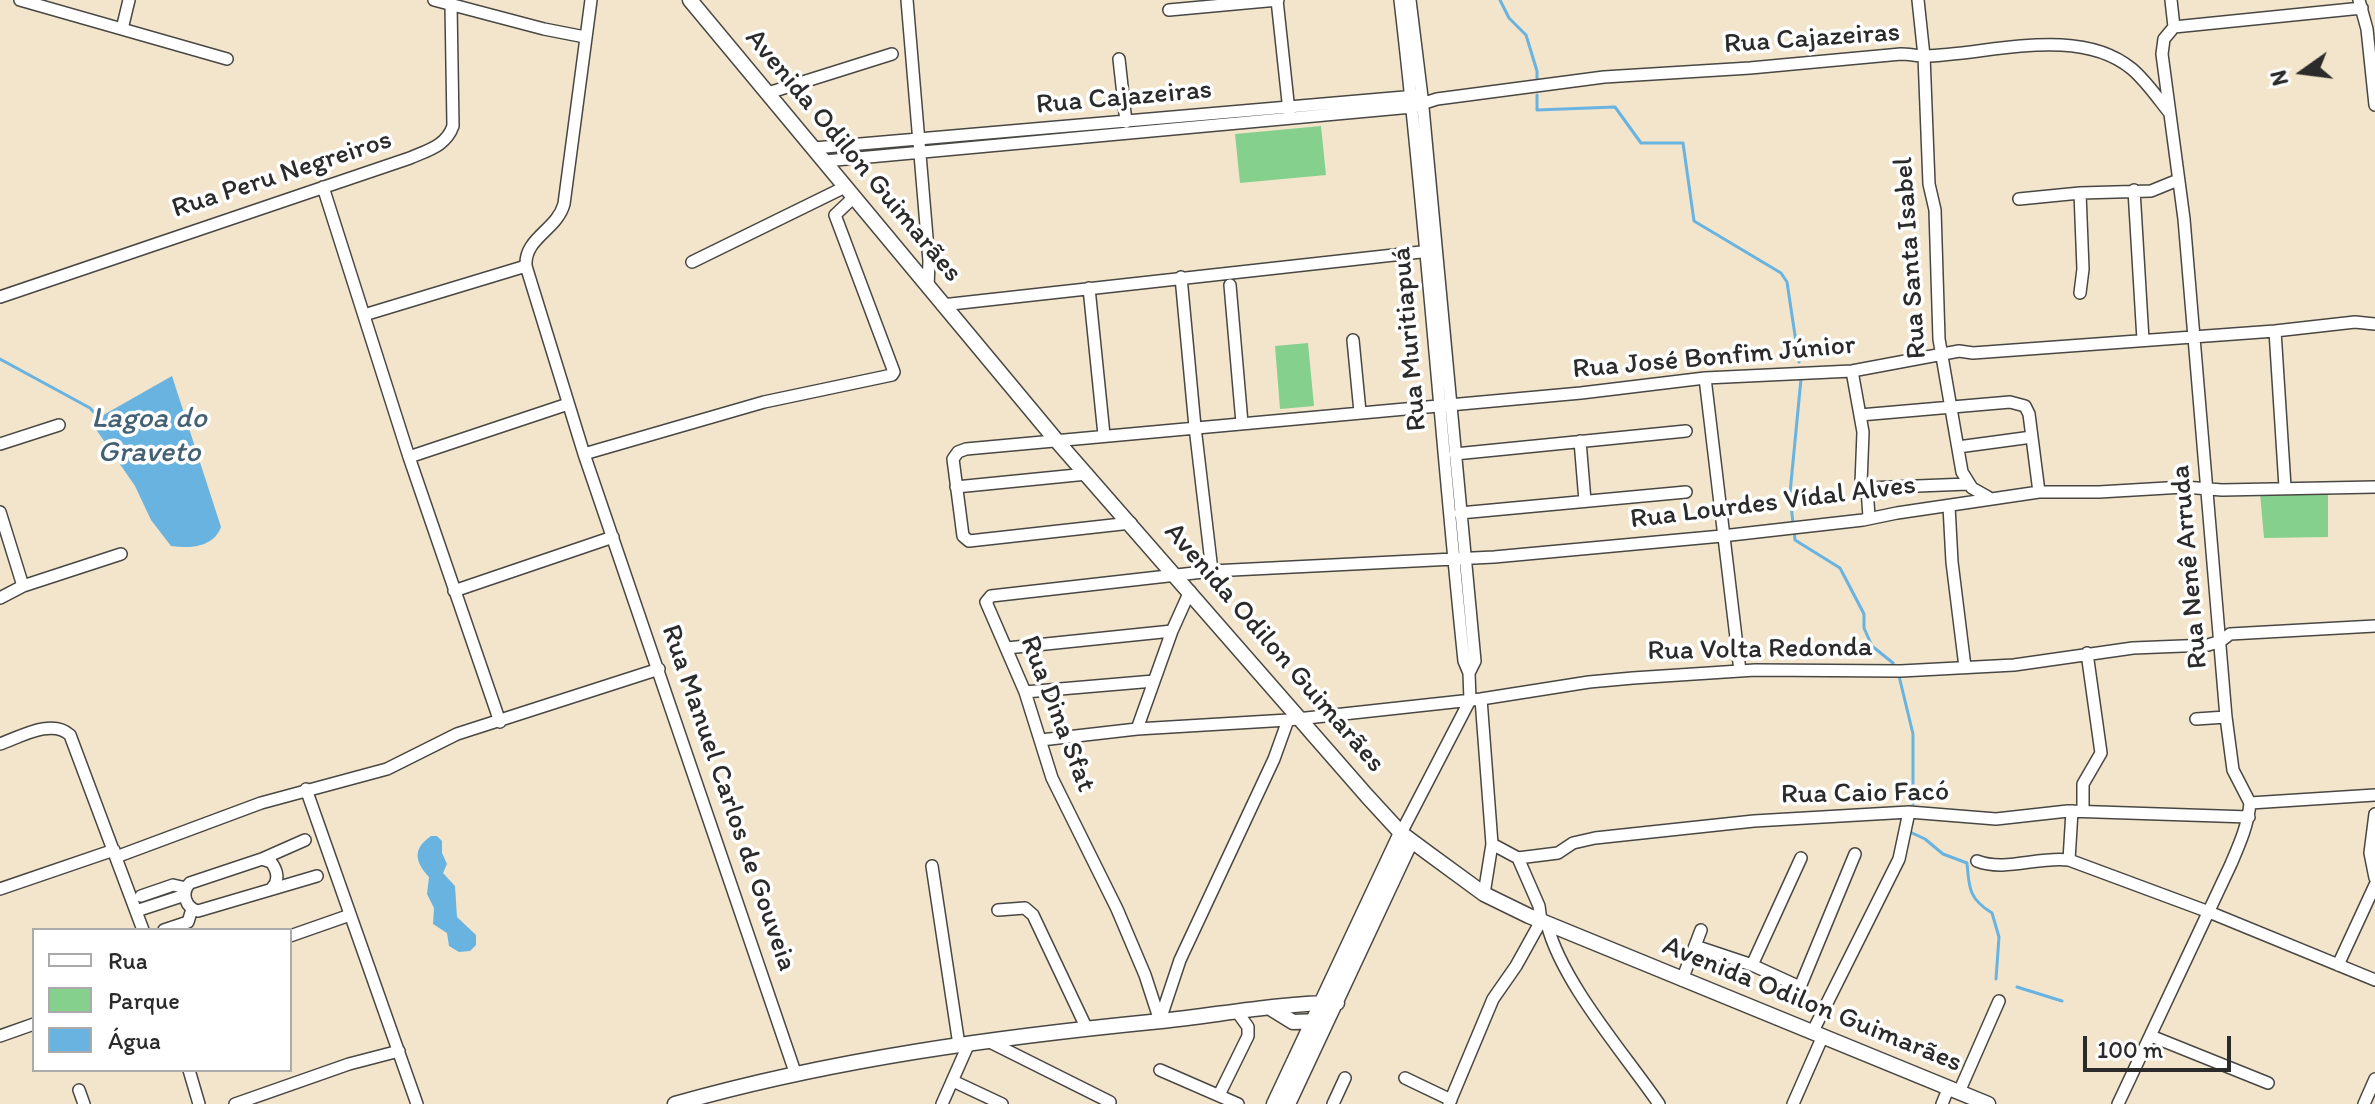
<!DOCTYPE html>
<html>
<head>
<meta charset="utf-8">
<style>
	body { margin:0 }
	#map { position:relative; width:2375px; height:1104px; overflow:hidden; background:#f2e5cb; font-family:Itim,sans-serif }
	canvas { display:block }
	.legend { position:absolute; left:32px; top:928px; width:260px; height:144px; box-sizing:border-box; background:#fff; border:2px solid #aaa; margin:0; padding:10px 14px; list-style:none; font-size:24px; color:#2b2b2b }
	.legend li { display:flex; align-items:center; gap:16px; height:40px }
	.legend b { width:40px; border:2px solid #aaa }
	.north { position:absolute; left:2263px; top:32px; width:80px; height:80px; -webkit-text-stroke:6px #fff; paint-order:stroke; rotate:256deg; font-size:22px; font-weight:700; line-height:32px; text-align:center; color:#2b2b2b }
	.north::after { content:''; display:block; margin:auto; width:28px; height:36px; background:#2b2b2b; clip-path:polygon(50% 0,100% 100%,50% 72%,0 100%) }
	.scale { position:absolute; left:2083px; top:1036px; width:148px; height:36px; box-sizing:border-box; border:4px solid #2b2b2b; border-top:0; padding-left:10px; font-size:24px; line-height:28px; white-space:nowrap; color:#2b2b2b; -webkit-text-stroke:6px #fff; paint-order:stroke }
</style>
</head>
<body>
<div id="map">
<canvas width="2375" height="1104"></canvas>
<ul class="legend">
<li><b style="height:10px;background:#fff"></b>Rua</li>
<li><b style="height:22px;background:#86d08d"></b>Parque</li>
<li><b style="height:22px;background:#69b3e1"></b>Água</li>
</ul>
<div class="north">N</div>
<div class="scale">100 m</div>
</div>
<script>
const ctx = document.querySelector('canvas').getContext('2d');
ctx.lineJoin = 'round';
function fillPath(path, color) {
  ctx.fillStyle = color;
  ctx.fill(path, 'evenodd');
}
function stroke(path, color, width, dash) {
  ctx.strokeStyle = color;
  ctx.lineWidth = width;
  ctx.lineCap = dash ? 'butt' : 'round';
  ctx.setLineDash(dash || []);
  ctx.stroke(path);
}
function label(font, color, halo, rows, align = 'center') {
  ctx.font = font + ' Itim,sans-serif';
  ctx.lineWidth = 7;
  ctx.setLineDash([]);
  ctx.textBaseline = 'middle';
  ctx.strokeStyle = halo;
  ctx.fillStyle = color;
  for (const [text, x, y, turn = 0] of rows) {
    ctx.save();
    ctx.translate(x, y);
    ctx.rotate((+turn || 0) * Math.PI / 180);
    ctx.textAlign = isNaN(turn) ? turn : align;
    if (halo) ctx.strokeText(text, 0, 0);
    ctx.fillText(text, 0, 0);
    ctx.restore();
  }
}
fillPath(new Path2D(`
	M1321 126 1326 175 1240 183 1235 134Z
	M1308 343 1314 406 1280 409 1275 346Z
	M2260 493H2328V537L2264 538Z`), '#86d08d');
fillPath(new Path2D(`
	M172 376 221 527C214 547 190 549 171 546L151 520 135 486 91 422Z
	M431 836H437L442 841V853L447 864 443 873 455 886 457 917 476 935V945L470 951 459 952 449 946 447 933 433 924 434 908 427 894 429 877C415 862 412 849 431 836Z`), '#69b3e1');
stroke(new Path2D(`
	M1500 0 1509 18 1526 35 1537 71V81
	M1537 95V110L1615 107 1641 143H1683L1694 221 1781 273 1787 282 1799 362
	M0 359 90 408 99 418
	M1793 524 1790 493 1801 379
	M1794 530 1795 540 1840 568 1864 614V628L1872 646 1893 663
	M1899 676 1913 734V804
	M1910 832 1925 839 1943 854 1967 863C1969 888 1969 899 1992 913L1999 937 1996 979
	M2017 987 2062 1001`), '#69b3e1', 3);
const minor = new Path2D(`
	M20 0 227 59
	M434 0 544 29 585 37
	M591 0 564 204C557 230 524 238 526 266L584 454 796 1075
	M907 0 929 261 928 288
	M1277 0 1289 111
	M1400 0C1426 220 1441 441 1464 661L1469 673 1470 700 1401 833
	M1410 0 1422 97 1475 661 1469 673
	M1918 0 1924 56 1929 184 1935 210 1939 339 1962 472 1972 488 1988 497
	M2359 0 2367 29 2375 105
	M1169 10 1278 0
	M2174 27 2362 8
	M122 29 129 0
	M1119 59 1126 122
	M768 93 892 54
	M814 148 1416 96
	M825 161 1412 107 1437 99 1604 77 1750 68 1901 54C1909 54 1917 56 1925 56 1987 55 2078 24 2132 69 2146 81 2157 97 2168 111
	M323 187 409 457 500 722
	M2134 190 2143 340
	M2080 193 2083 269 2080 293
	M2019 199 2080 193 2151 191 2178 180
	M692 262 845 187
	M1181 277 1195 427 1212 571
	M1230 285 1242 423
	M1089 288 1104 435
	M0 297 410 158C428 150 446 146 453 126L451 4
	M942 305 1430 251
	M364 315 526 266
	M2275 331 2285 487
	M1353 340 1360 412
	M1852 371 1863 432 1861 484 1867 488 1869 517
	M1705 378 1740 671
	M1860 415 2010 402 2025 406 2029 414 2039 492
	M1580 441 1585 501
	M0 444 59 425
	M1958 447 2032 437
	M584 454 764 402 892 375 894 372 835 215 854 197
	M1455 454 1686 431
	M409 457 568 404
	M956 487 1087 474
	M1867 488 1968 484
	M1949 506 1952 562 1965 667
	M0 512 23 586
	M1460 513 1686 492
	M1131 523 969 541 963 536 953 459 958 452 966 449 1581 393 1705 378 1852 371 1959 351 1973 353 2275 331 2355 322 2375 324
	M454 591 613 537
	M0 598 23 586 121 554
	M1007 648 1172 631
	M1025 692 1154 681
	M1481 699 1492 844 1484 894
	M2196 719 2226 717
	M1137 729 1172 631 1190 591
	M1041 740 1137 729 1288 720 1481 699 1589 682 1633 678 1755 670 1901 671 2014 665 2133 648 2208 645 2221 641 2230 634 2375 626
	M0 744C20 737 52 718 70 735L143 930
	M306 789 417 1104
	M2250 803 2375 795
	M2083 811V784L2101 753 2087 653
	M2375 814 2370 853 2375 878
	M1492 844 1518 858 1558 853 1573 843 1595 838 1754 821 1909 812 1996 819 2068 811 2249 817
	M116 857 261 803 387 769 457 734 659 669
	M262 859 305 840
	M2069 860 2072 811
	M1977 861C2005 872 2039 856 2069 860L2209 912 2375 980
	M932 866 959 1045
	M272 888C280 880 277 870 271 862L262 859 190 883C180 893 186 908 198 911L317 876
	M0 889 114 850
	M141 896 173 885 186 888
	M998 910 1025 908 1033 915 1086 1027
	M136 911 185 895
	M1547 924C1562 983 1624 1053 1659 1104
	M164 930 188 922 192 909
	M290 936 350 915
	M1695 946 1752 965 1800 987 1855 854
	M1752 965 1801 858
	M2338 965 2375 885
	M1682 980 1701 930
	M1160 1020 1180 960 1274 759 1288 720
	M1160 1021 1145 975 1117 909 1052 778 1025 692 986 602 991 596 1212 571 1494 557 1722 536 1863 520 1897 513 2039 492H2099L2184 487 2222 490 2375 487
	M1812 1033 1899 859 1909 812
	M0 1036 34 1024
	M2151 1036 2268 1083
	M988 1041 1110 1102 1109 1104
	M189 1070 199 1104
	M1160 1070 1238 1104
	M1405 1078 1451 1100
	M953 1081 1002 1104
	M79 1090 84 1104
	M1959 1092 1999 1001
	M1219 1095 1248 1036V1027L1238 1013
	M235 1104 349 1064 399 1051
	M942 1104 969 1043
	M1333 1104 1345 1078
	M1449 1104 1493 999 1516 966 1541 921 1539 906 1518 858
	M1793 1104 1822 1038
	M1942 1104 1948 1089
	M2118 1104 2231 864C2240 843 2248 825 2250 803L2233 770 2226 717 2184 219 2162 54 2164 39 2174 27 2171 0
	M2364 1104 2375 1079`);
const tertiary = new Path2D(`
	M690 0 1056 440 1367 796 1401 833 1428 853 1484 894 1529 916 1988 1104
	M1272 1009 1293 1022 1319 1021
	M675 1104C833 1059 998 1037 1161 1021 1219 1015 1279 1003 1337 1003
	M1274 1104 1401 833
	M1288 1104 1411 841`);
stroke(minor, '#494743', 14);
stroke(tertiary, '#494743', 17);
stroke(minor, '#fff', 11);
stroke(tertiary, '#fff', 14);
label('28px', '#2b2b2b', '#fff', [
	["Rua Cajazeiras",1812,39,-4],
	["Rua Cajazeiras",1124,98,-5],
	["Avenida Odilon Guimarães",853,156,50],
	["Rua Peru Negreiros",282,175,-18],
	["Rua Santa Isabel",1911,258,-94],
	["Rua Muritiapuá",1410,339,-95],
	["Rua José Bonfim Júnior",1714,358,-5],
	["Rua Lourdes Vídal Alves",1773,503,-7],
	["Rua Nenê Arruda",2190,567,-95],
	["Avenida Odilon Guimarães",1274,648,49],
	["Rua Volta Redonda",1760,650,-1],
	["Rua Dina Sfat",1057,714,69],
	["Rua Caio Facó",1865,794,-1],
	["Rua Manuel Carlos de Gouveia",728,798,71],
	["Avenida Odilon Guimarães",1812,1005,22]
]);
label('italic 30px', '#446174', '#fff', [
	["Lagoa do",149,419],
	["Graveto",149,453]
]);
</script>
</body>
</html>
